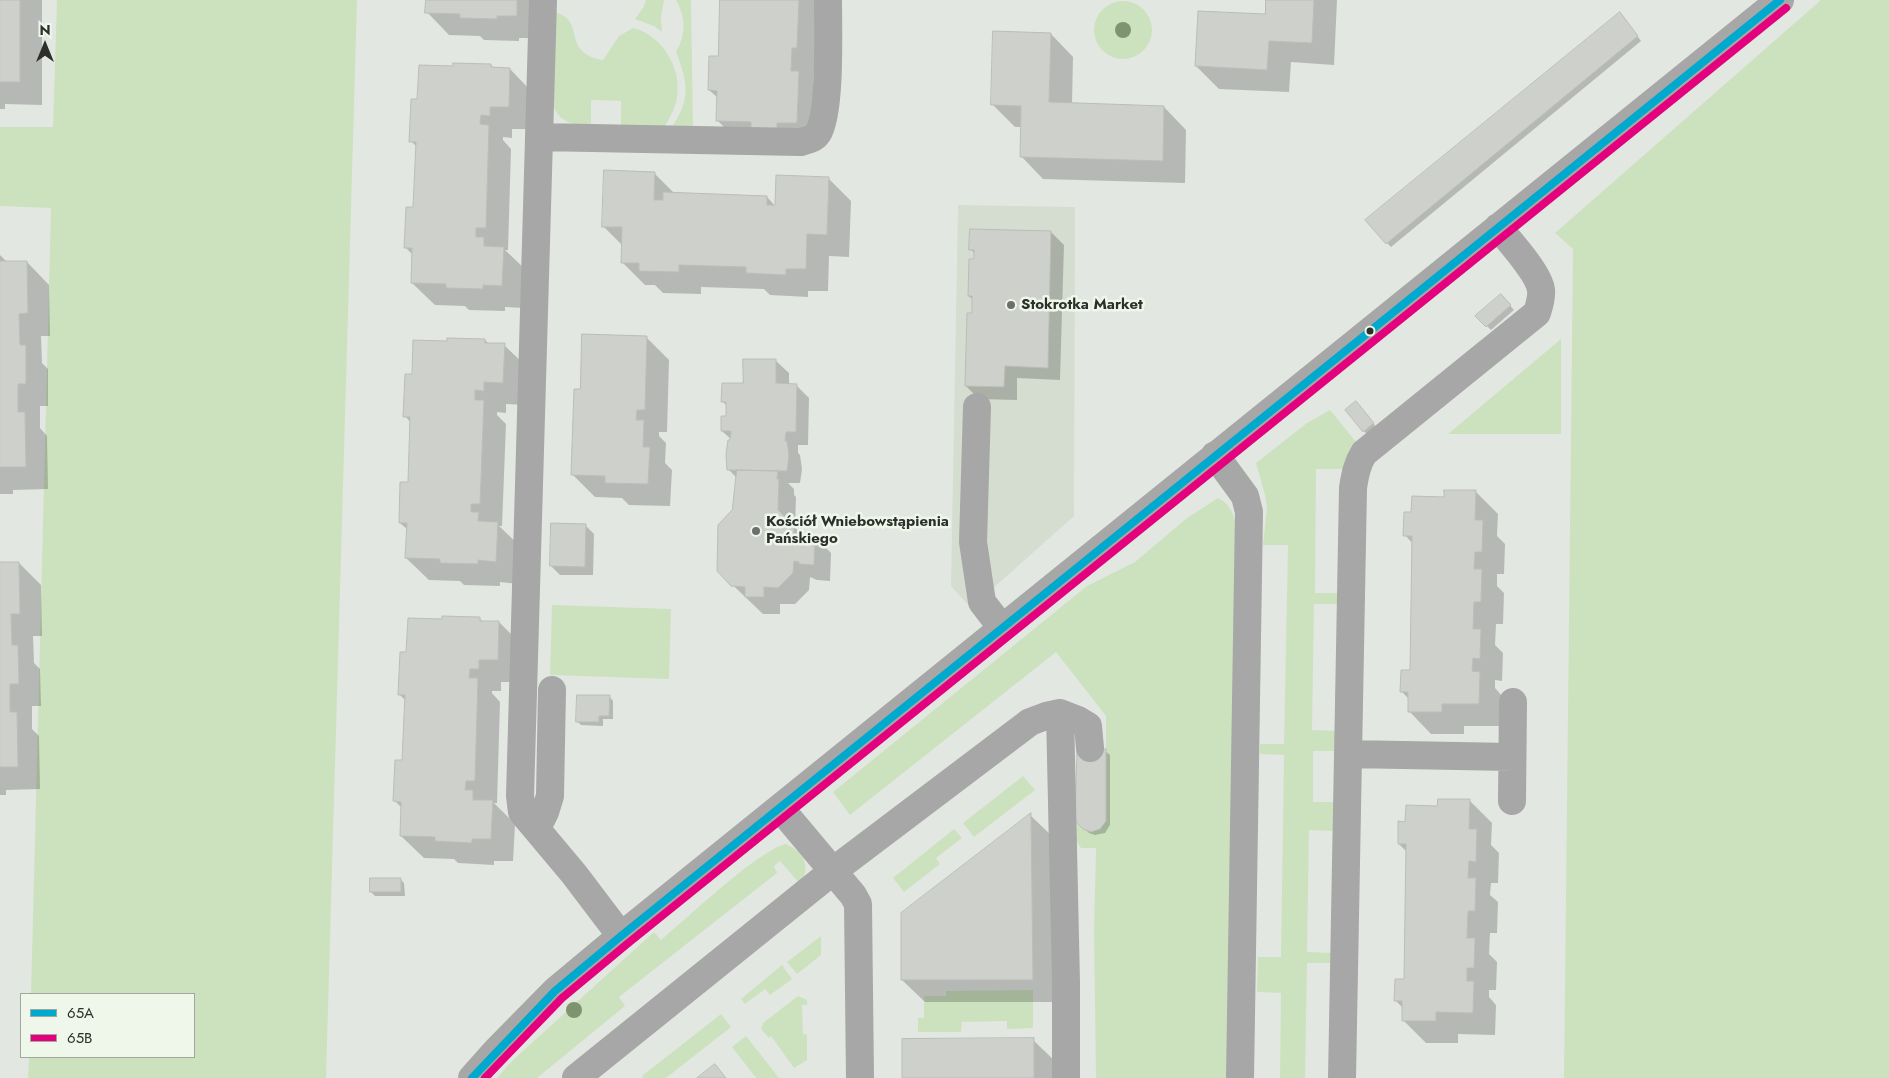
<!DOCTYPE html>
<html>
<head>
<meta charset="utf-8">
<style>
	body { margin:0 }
	#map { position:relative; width:1889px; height:1078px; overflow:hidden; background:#e3e7e1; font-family:Jost,sans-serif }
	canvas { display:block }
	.legend { position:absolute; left:20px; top:993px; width:175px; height:65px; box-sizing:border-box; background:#eff7eb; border:1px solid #a1a79e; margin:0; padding:6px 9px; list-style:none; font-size:15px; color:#2c2f2a }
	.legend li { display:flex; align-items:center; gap:10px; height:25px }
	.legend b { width:25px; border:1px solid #a1a79e }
	.north { position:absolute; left:20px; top:20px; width:50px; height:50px; -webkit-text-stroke:4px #eff7eb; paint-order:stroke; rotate:0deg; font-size:14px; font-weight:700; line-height:20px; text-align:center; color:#2c2f2a }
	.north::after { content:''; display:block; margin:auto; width:18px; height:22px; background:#2c2f2a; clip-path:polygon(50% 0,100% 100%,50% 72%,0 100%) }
</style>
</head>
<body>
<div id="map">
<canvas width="1889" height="1078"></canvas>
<ul class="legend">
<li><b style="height:6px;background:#00a9ce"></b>65A</li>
<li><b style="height:6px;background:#e5007d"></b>65B</li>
</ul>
<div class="north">N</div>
</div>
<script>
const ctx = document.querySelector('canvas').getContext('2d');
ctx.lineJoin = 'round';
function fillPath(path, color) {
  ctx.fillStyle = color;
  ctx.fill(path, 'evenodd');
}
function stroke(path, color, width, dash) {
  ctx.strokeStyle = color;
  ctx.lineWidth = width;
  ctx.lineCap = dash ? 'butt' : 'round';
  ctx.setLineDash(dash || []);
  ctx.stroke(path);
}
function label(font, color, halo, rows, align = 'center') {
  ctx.font = font + ' Jost,sans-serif';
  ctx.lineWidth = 5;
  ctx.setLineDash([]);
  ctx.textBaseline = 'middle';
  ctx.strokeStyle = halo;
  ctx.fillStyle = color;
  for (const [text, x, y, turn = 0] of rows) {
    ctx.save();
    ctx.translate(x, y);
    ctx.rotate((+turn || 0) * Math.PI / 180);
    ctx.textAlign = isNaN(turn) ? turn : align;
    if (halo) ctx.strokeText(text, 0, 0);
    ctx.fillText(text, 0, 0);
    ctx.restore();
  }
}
fillPath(new Path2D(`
	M958 205 1075 207 1074 516 971 608 951 586Z`), '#d5ddd0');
fillPath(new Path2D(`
	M57 0H357L326 1078H28L29 1057H194V994H31L51 208 0 206V127H53Z
	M646 0H664L661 17 662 32 654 26 635 19 643 8Z
	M676 0H691L693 129 671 128C691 100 688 83 676 52 686 35 686 17 676 0Z
	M1821 0H1889V1078H1564L1573 249 1555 233Z
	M1094 30a29 29 0 1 1 58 0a29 29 0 1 1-58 0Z
	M554 12C588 20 559 52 603 60L619 36 633 28C662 35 682 68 677 97 676 107 670 117 665 126L621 127V101L591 100V126C570 125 559 122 551 101Z
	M1561 339V434H1448Z
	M1330 410 1357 443 1343 469H1316L1315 593H1341V604H1314L1312 730 1339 731 1338 751H1313V802H1336L1335 831 1309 830 1307 952 1333 953V963H1307L1305 1078H1280L1281 993 1257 992 1258 957H1281L1284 755 1260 754V744H1284L1288 545H1263L1267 508 1265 495 1256 463 1307 423Z
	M1218 498C1236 506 1236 527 1239 544L1230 1078H1096L1094 930 1096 848H1081L1075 839V821C1084 830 1088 832 1100 829L1106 821V716L1056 652 850 815 833 792 1087 586 1135 562 1187 518Z
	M552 605 671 609 669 679 550 675Z
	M1023 776 1035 790 974 837 963 823Z
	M954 829 962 838 936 858 940 864 904 892 893 878Z
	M786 844C806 854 810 865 801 885L780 861 774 866 777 873 619 997 625 1006 537 1078H497L513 1060 654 932 661 940C685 920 761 848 786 844Z
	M821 936V955L797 974 787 962Z
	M782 965 792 979 770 995 765 989 745 1004 741 999Z
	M1033 990V1028L1007 1029V1021L962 1022 961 1032H918V1018H924V996H946V991Z
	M798 996 807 1000V1005H802L803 1034H807V1060L794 1068 771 1036 769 1038 761 1029 763 1023Z
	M721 1014 731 1027 666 1078H643L642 1076Z
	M746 1036 779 1078H756L732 1047Z`), '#cce2bf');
fillPath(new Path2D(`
	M0 0H42V105L5 104V109H0Z
	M427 0H539V38H519V41L484 40 480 36 449 35 427 12Z
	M721 0H818L819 70H814L813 87 819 145 740 143 717 120 718 98 709 90 720 57Z
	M1267 0H1337L1334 65 1291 62 1289 92 1219 89 1196 66 1266 15Z
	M1624 18 1641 41 1391 247 1387 243Z
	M1051 34 1073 57 1072 104 1164 107 1186 130 1185 183 1043 179 1021 156 1022 127H1015L992 104Z
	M491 65 494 68 510 69 532 92 531 129H512V138L503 137V140L511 149 508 250H505L526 270 524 308 505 307V311L469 310 465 306 435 305 412 283 413 255 406 248 415 208 417 147 411 141 418 100 454 67Z
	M654 173 675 194 767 197 776 207 828 178 851 201 849 257 829 256 828 291H808V297L770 295 764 289 701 287V294L663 293 655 285H645L622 262 623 246 603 226Z
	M1051 232 1064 245 1060 380 1017 378V400L979 399 966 386 973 314V300L969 296 975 254 971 249Z
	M0 255 8 263 27 262 49 285 50 336H41L42 363 48 369V406H40V428L47 436 48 489 13 490V494H0Z
	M1501 295 1514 310 1491 330 1477 316Z
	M646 337 669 360 667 432H659V436L666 443 665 463 672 470 670 506 629 505 622 498 595 497 572 474 582 390Z
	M485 340 489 344 504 345 527 367 525 405 506 404V413L497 412V415L506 424 502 526H499L520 546 518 584 500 582V586L464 585 460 581 429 580 406 558 408 530 400 523 409 483 411 423 405 416 413 375 449 342Z
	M776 361 789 373V385H796L809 398 808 445H798V453L800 455 802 469 800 483H788L794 489V495L796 497 795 527 803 536 815 537 831 553 830 581 817 580 810 577 809 590 795 604H780V614H763L718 571 734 510 737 478 728 469 733 441 722 431 727 417V406L723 402Z
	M1360 407 1377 428 1367 435 1364 431Z
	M1475 491 1498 514 1497 536 1505 544 1504 574H1497V586L1504 593 1503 624H1496L1495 645 1503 653 1502 681 1495 680V688L1502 696 1501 726H1464V734H1431L1409 711V699L1402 692 1411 672 1413 544 1405 535 1413 514 1445 498Z
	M585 525 594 534 593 575H560L551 566Z
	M0 562 19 563 41 585 42 636H33L34 663 40 669 41 706H32V729L39 736 40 789 6 790V795H0Z
	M480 619 483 622H499L522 645 520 682H501V691H492V693L500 702 497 803H494L515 824 513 861H494V865L458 863 454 859 424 858 401 836 402 808 395 801 404 762 406 701 400 695 407 653 443 620Z
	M609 696 613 701V719H603V726L581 725 577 721Z
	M1105 751 1110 755V825L1105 833 1095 835 1089 833 1077 820Z
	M1469 800 1492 823 1491 845 1499 853 1498 883H1491L1490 895 1498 902 1497 933H1490L1489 954 1497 962 1496 990H1489V997L1496 1005 1495 1035 1458 1034V1043H1426L1403 1020V1008L1396 1001 1405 980 1408 853 1399 844 1407 823 1439 808Z
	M1030 815 1053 837 1055 1002H925L902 980Z
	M400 879 404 883 405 896H375L371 892Z
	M1033 1040 1056 1062V1078H903Z`), '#0003');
const building = new Path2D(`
	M0 0H20V82H0Z
	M426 0H517V16H497V19L460 18V14L425 13Z
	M720 0H799L797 48H792L791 71H799L797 123H777V131L751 129V122L716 121 717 91 708 90 709 56H718Z
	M1266 0H1314L1312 43 1269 41 1267 70 1195 66 1198 11 1265 14Z
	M1620 12 1638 36 1386 244 1365 220Z
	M993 31 1051 33 1049 102 1164 106 1163 161 1020 157 1021 106 991 105Z
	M453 63 491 64V67L510 68 509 107H490V116L481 115 480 124 489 125 486 228H476V237H484V246L504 247 502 286 483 285V289L446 288V284L411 283 412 248H404L406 207H413L416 142H409L411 99H417L419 65 453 66Z
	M604 170 655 172 654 200H663V192L767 196V205H775L776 175 829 177 827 235 807 234 806 269H786V275L746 273V267L679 265V272L639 271V263H621L622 227H602Z
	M970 229 1051 231 1048 368 1005 366 1004 387 965 386 967 313H972V296H968L969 259H974V250H969Z
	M0 261H27L28 313 19 314 20 345H26V384H18V412H25L26 467H0Z
	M1501 294 1511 305 1486 327 1475 316Z
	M582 334 647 336 645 410H637L636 420H644L643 447H650L648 484 605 483V476L571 475 574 389H580Z
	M447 338 485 339V343H505L503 383 484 382V391L475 390V400H484L480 504H471V512H479L478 521 498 522 496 562 478 560V564L440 563V559L405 558 407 523H399L400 482H408L410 417H403L405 374H412L413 340 447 341Z
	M743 359H776V383L797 384 796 432H786L785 441H787L789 455 787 471 727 470 726 454 728 440H730L731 431H721V416H726V402H721L722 383H743Z
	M1356 401 1374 423 1363 432 1345 410Z
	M737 470 778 471 777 479H779L778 510 794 526V538H799V535L815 536 814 565 799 564V562L794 561 793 573 778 588 764 587V597H745V587L731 586 717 571 718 525 732 510Z
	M1444 490H1476L1475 520H1483L1482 552H1475L1474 569H1482L1481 602H1474L1473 629H1481L1480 659 1473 658 1472 671 1480 672 1479 704H1442V712H1408V692H1400L1401 670H1410L1412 536H1403L1404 512H1411L1412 496 1444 497Z
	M551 523 586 524 585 567 550 566Z
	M0 562H19L20 614H11L12 645H18L19 684H10V712H17L18 767H0Z
	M442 616 480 617V621H499L498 660H479V669H470L469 678H478L475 781H466L465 790H473V800H493L491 839H472V843L435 841V837L400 836 401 802 393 801 395 760H402L405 695H398L400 652H406L408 618 442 619Z
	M577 695H610L609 716H599V722H576Z
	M1090 748 1106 749V821L1100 829 1091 832 1083 829 1075 821 1077 749Z
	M1438 799H1470L1469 829H1477L1476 862 1469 861 1468 878H1476L1475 911H1468L1467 938H1475L1474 968H1467V981H1474L1473 1013 1436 1012V1021H1402V1001H1394L1395 979H1404L1406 844H1398V821L1405 822 1406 805 1437 806Z
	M1031 813 1033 980H901V913Z
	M370 878H401V892H370Z
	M1034 1038V1078H902V1039Z
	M715 1064 726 1078H697Z`);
fillPath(building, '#ced0cc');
stroke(building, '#babdb8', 1);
stroke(new Path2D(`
	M543 0 520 796 522 812 574 874 621 936
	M539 137 801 142C808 140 814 139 818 133 831 113 828 27 828 0
	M977 407 973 542 982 602 1002 628
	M1215 455 1245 496 1249 512 1240 1078
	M1060 713 1078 720 1088 726 1090 748
	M1348 754 1512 757
	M1512 801 1513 702
	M780 808 853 895 858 904 860 1078
	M537 828 545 812 550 796 552 690
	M472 1078 496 1051 555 991 621 936 1780 0
	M576 1078 833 871 1030 722 1046 716 1060 713 1066 983V1078
	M1342 1078 1353 488C1355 475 1357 464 1364 453L1537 313C1539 306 1542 298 1541 290 1539 273 1509 241 1498 227`), '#a6a7a6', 28);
stroke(new Path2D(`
	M472 1078 555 991 621 936 1780 0`), '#00a9ce', 8);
stroke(new Path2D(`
	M485 1078 562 998 627 944 1786 8`), '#e5007d', 8);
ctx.fillStyle = '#7f936f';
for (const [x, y] of [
	[1123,30],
	[574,1010]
]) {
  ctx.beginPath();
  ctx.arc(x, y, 8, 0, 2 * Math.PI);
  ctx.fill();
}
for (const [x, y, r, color] of [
	[1011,305,5,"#6c6f6a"],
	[1370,331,4.5,"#2c2f2a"],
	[756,531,5,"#6c6f6a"]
]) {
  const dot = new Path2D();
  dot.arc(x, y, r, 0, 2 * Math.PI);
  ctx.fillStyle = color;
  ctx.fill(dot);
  stroke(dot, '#eff7eb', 2);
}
label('bold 15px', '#2c2f2a', '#eff7eb', [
	["Stokrotka Market",1021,305],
	["Kościół Wniebowstąpienia",766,522],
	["Pańskiego",766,539]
], 'left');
</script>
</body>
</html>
